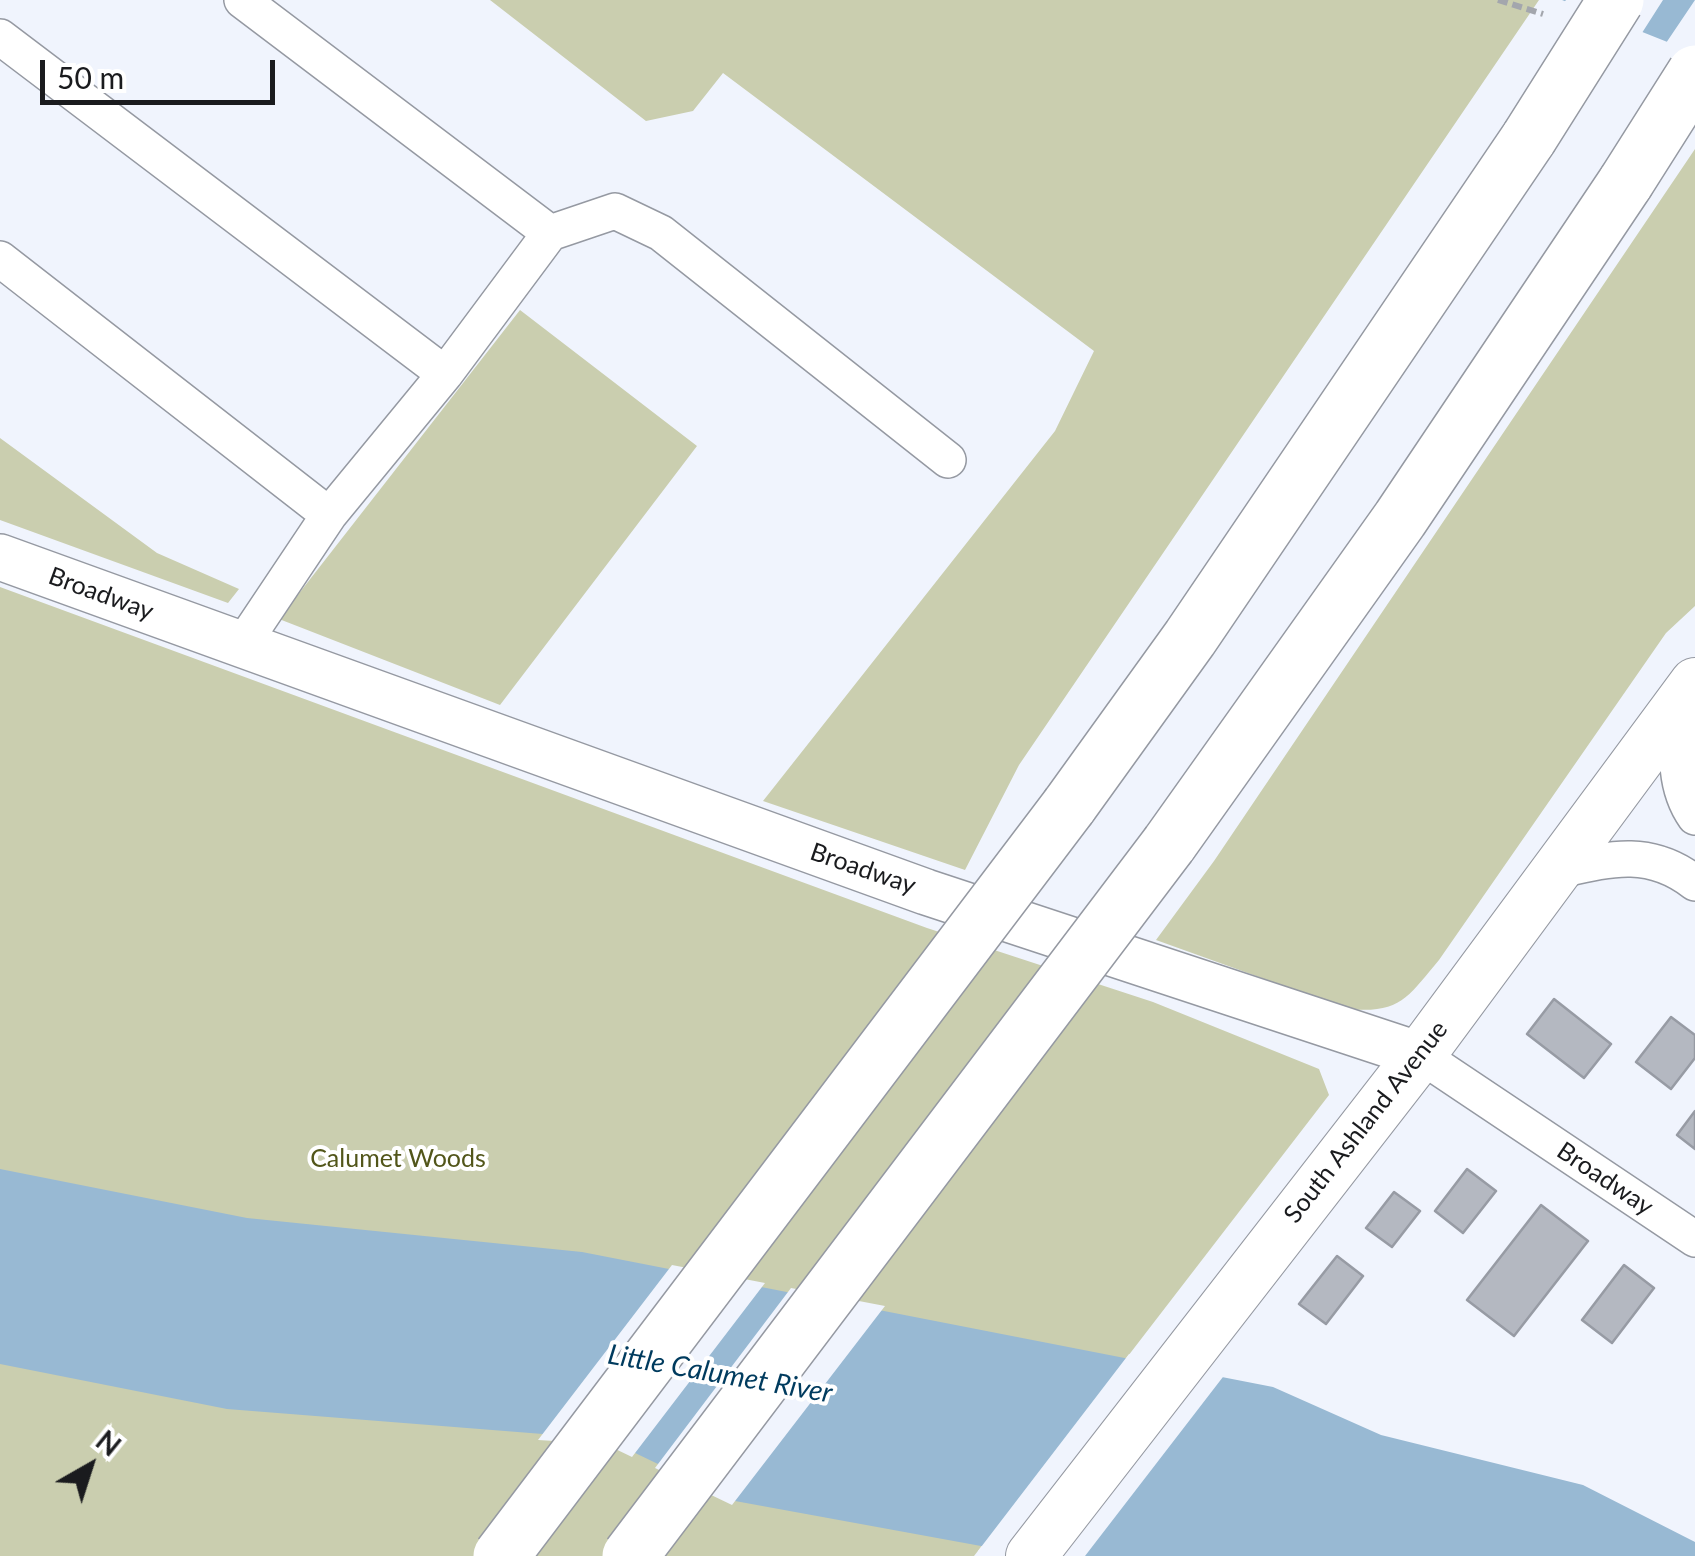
<!DOCTYPE html>
<html>
<head>
<meta charset="utf-8">
<style>
	body { margin:0 }
	#map { position:relative; width:1695px; height:1556px; overflow:hidden; background:#f0f4fd; font-family:Lato,sans-serif }
	canvas { display:block }
	.north { position:absolute; left:40px; top:1416px; width:100px; height:100px; -webkit-text-stroke:8px #fff; paint-order:stroke; rotate:39deg; font-size:28px; font-weight:700; line-height:40px; text-align:center; color:#1a1b1e }
	.north::after { content:''; display:block; margin:auto; width:35px; height:45px; background:#1a1b1e; clip-path:polygon(50% 0,100% 100%,50% 72%,0 100%) }
	.scale { position:absolute; left:40px; top:60px; width:235px; height:45px; box-sizing:border-box; border:5px solid #1a1b1e; border-top:0; padding-left:12px; font-size:30px; line-height:35px; white-space:nowrap; color:#1a1b1e; -webkit-text-stroke:8px #fff; paint-order:stroke }
</style>
</head>
<body>
<div id="map">
<canvas width="1695" height="1556"></canvas>
<div class="north">N</div>
<div class="scale">50 m</div>
</div>
<script>
const ctx = document.querySelector('canvas').getContext('2d');
ctx.lineJoin = 'round';
function fillPath(path, color) {
  ctx.fillStyle = color;
  ctx.fill(path, 'evenodd');
}
function stroke(path, color, width, dash) {
  ctx.strokeStyle = color;
  ctx.lineWidth = width;
  ctx.lineCap = dash ? 'butt' : 'round';
  ctx.setLineDash(dash || []);
  ctx.stroke(path);
}
function label(font, color, halo, rows, align = 'center') {
  ctx.font = font + ' Lato,sans-serif';
  ctx.lineWidth = 8;
  ctx.setLineDash([]);
  ctx.textBaseline = 'middle';
  ctx.strokeStyle = halo;
  ctx.fillStyle = color;
  for (const [text, x, y, turn = 0] of rows) {
    ctx.save();
    ctx.translate(x, y);
    ctx.rotate((+turn || 0) * Math.PI / 180);
    ctx.textAlign = isNaN(turn) ? turn : align;
    if (halo) ctx.strokeText(text, 0, 0);
    ctx.fillText(text, 0, 0);
    ctx.restore();
  }
}
fillPath(new Path2D(`
	M490 0H1539L1019 765 965 870 763 801 1055 431 1094 351 723 73 693 111 646 121Z
	M1695 149V606L1666 633 1439 960C1408 997 1400 1014 1348 1009L1156 940 1214 861Z
	M520 310 697 446 500 705 279 619Z
	M0 438 157 553 239 589 228 603 0 520Z
	M0 587 927 928 1153 1002 1319 1069 1329 1095 974 1556H0Z`), '#caceaf');
fillPath(new Path2D(`
	M1562 0H1695V53Z
	M0 1169 247 1218 582 1252 1273 1387 1381 1435 1583 1485 1695 1542V1556H1015L981 1546 735 1501 606 1439 227 1409 0 1364Z`), '#98b9d3');
fillPath(new Path2D(`
	M1566 0H1663L1640 36 1562 5Z
	M1695 0V58L1664 46Z
	M672 1265 765 1283 632 1457 605 1444 538 1440Z
	M791 1288 885 1306 732 1505 655 1468Z
	M1129 1354 1226 1373 1085 1556H997L978 1551Z`), '#f0f4fd');
const building = new Path2D(`
	M1554 999 1611 1044 1584 1078 1527 1034Z
	M1671 1017 1695 1035V1058L1671 1089 1636 1062Z
	M1695 1111V1149L1677 1135Z
	M1467 1169 1496 1191 1463 1233 1435 1211Z
	M1394 1192 1420 1211 1392 1247 1366 1228Z
	M1541 1205 1588 1241 1514 1336 1467 1300Z
	M1337 1256 1363 1276 1326 1324 1299 1304Z
	M1624 1265 1654 1288 1612 1343 1582 1320Z`);
fillPath(building, '#b4b8c1');
stroke(building, '#979ba4', 2.5);
const minor = new Path2D(`
	M242 0 550 233
	M0 37 445 374
	M0 259 329 515
	M242 645 329 515 445 374 550 233 615 211 661 233 948 460
	M1680 703C1678 742 1671 783 1695 817
	M1556 871C1608 859 1649 847 1695 883
	M1420 1055 1695 1239`);
const tertiary = new Path2D(`
	M0 557 926 892 1420 1055`);
const secondary = new Path2D(`
	M1031 1556 1420 1055 1695 683`);
const motorway = new Path2D(`
	M1069 806 1190 638 1529 138
	M1169 844 1400 519 1626 182`);
stroke(minor, '#9599a2', 38);
stroke(tertiary, '#9599a2', 48);
stroke(secondary, '#9599a2', 52);
stroke(motorway, '#9599a2', 58);
stroke(new Path2D(`
	M1498 0 1543 14`), '#a3a6ad', 6, [10, 5]);
stroke(minor, '#fff', 35);
stroke(tertiary, '#fff', 45);
stroke(secondary, '#fff', 50);
stroke(motorway, '#fff', 55);
const motorwayBridge = new Path2D(`
	M1529 138 1616 0
	M1626 182 1695 73
	M501 1556 1069 806
	M630 1556 1169 844`);
stroke(motorwayBridge, '#9599a2', 58, []);
stroke(motorwayBridge, '#fff', 55);
label('25px', '#1a1b1e', '#fff', [
	["Broadway",101,594,20],
	["Broadway",863,869,19],
	["South Ashland Avenue",1366,1122,-52],
	["Broadway",1605,1179,34]
]);
label('25px', '#52561a', '#fff', [
	["Calumet Woods",398,1159]
]);
label('italic 28px', '#003b5e', '#fff', [
	["Little Calumet River",720,1374,10]
]);
</script>
</body>
</html>
